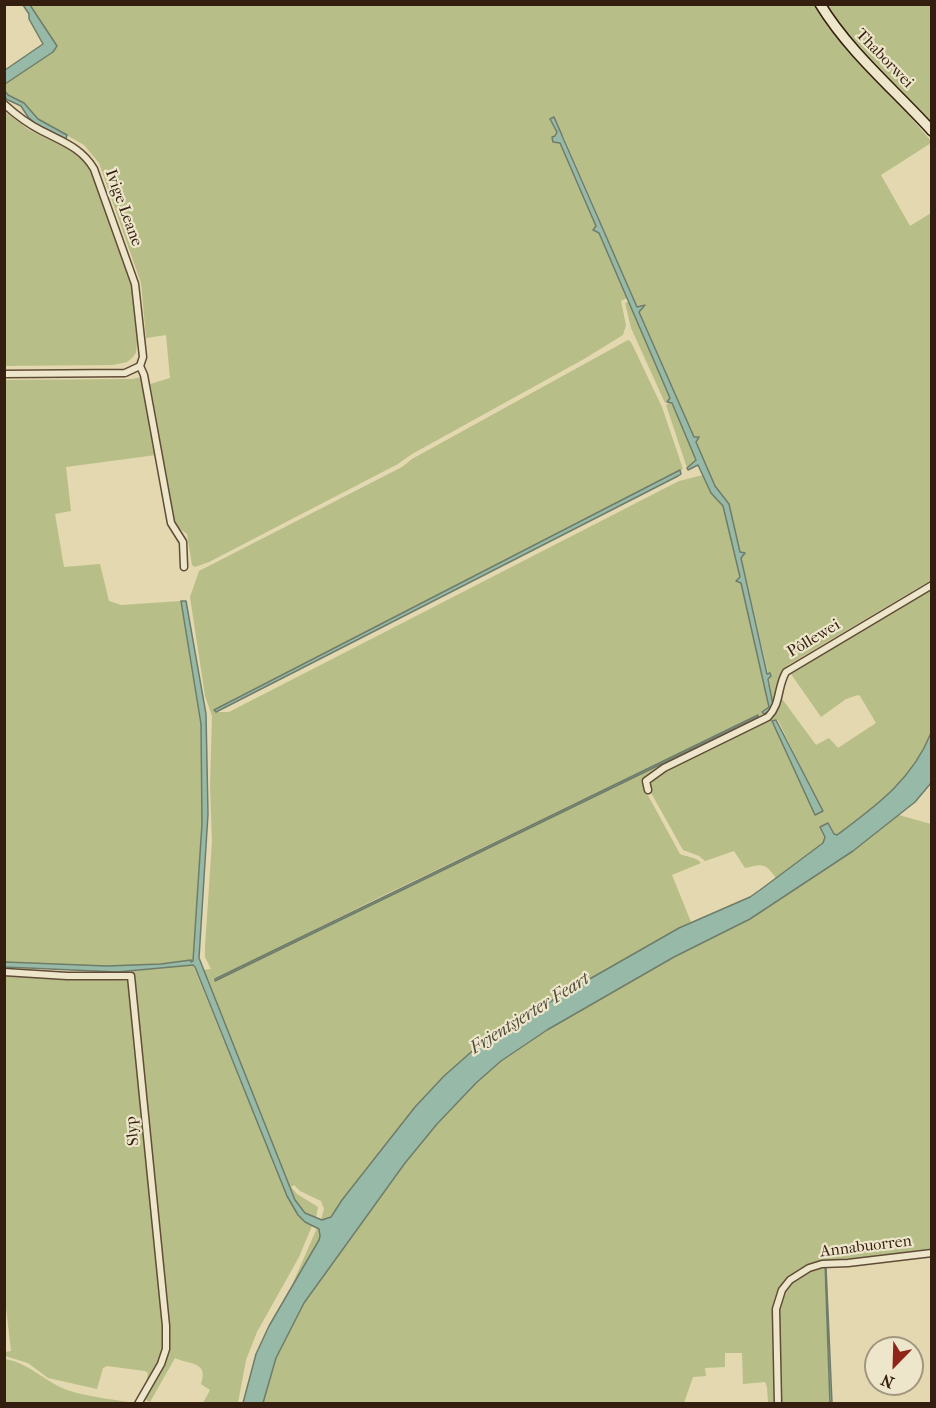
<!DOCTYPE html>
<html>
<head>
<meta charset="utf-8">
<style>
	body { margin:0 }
	#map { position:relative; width:936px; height:1408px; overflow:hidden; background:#e3d8af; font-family:"IM FELL French Canon",serif }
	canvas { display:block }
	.frame { position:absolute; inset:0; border:6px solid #341e0f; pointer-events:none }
	.north { position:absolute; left:864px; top:1336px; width:60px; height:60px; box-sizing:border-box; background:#ede6cb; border:2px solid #a39680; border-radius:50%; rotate:203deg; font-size:16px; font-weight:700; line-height:24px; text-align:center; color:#341e0f }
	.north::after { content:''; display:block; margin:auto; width:21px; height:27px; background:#8f2418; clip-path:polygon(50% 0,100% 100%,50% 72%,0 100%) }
</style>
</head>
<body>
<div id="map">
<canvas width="936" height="1408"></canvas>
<div class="frame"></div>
<div class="north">N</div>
</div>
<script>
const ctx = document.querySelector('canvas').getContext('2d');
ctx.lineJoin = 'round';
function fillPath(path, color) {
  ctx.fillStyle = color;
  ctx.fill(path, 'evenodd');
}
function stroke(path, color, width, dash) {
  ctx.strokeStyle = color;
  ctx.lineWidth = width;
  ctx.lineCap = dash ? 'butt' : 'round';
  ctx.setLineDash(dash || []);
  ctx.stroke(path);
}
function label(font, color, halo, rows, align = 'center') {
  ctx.font = font + ' "IM FELL French Canon",serif';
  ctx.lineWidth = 4.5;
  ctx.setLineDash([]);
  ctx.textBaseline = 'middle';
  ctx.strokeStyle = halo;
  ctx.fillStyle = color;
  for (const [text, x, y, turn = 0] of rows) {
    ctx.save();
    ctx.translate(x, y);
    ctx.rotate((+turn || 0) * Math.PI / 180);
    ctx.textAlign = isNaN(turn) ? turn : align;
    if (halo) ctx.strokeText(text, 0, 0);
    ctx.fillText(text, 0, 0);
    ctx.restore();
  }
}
fillPath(new Path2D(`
	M30 5H813L830 30 880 81 931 141V143L881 175 910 226 931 213V580L788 665 779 680 773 705 769 677 729 504 715 486 696 442 698 436 694 437 639 311 645 306 644 304 637 307 564 137 550 119 557 132 553 142 560 143 596 226 594 232 599 233 627 298 621 301 626 325 623 335 584 359 412 454 398 464 209 562 195 567 192 565 187 534 175 525 150 384 170 378 166 335 146 338 141 283 99 163 84 145 38 119 24 103 8 95 5 90V84L53 52 57 47Z
	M824 5H931V127L860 53Z
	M4 111 29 130 68 149 90 166 112 225 110 227 131 284 137 342 136 353 132 358 127 362 113 365 5 366Z
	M629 302 670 398 665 403 631 328 625 303Z
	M628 340 631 342 662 407 683 469 215 711 216 712H229L679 481 703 475 711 493 723 506 740 578 736 581 741 582 769 707 763 712 767 716 644 780V788L680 854C686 857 697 857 701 863L672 875 691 922 500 1031 392 1137 328 1219H321L324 1209 321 1201 300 1191 294 1185 291 1187 297 1194 318 1207 316 1218C305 1214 301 1209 295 1200L202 970 211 969 205 957V947L212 841 210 788 212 716 205 696 190 597 199 571 402 467 412 459ZM758 715 338 922 215 980 378 898Z
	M142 377 156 455 66 467 71 511 55 514 64 567 100 564 109 601 121 605 181 601 201 724 202 824 194 959 191 963V960L161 964 107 966 5 962 4 380 132 379Z
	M671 402 696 460 687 468 666 405Z
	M931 589V733L919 760 902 782 868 813 837 835 821 827 825 837 823 843 776 878C765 862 762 864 745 868L734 851 705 861 699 856 683 850 650 791V786L654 777 770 716 780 696 816 745 829 738 838 748 876 723 860 696 858 695 846 699 821 717 791 674ZM773 720H778L822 811 815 815Z
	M899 815 931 824V1249L849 1259 823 1261 804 1270 777 1296 776 1403H768L767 1387 765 1382 743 1384 742 1353H725V1367L705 1368 706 1376 693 1377 684 1403 263 1404 276 1358 304 1303 405 1163 437 1124 476 1083 501 1061 547 1030 674 957 768 908 853 851Z
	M193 965 287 1196 305 1222 312 1226 299 1257 257 1332 246 1360 238 1403H203L210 1390 201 1384C209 1361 190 1365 175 1358L150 1402 144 1399 167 1349 134 979 131 971Z
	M5 975 130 981 164 1348 162 1356 145 1388 148 1373 145 1371 107 1366 103 1368 97 1389 48 1378 28 1363 5 1356V1352L11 1351 4 1290Z
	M317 1228 320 1232 319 1240 292 1285Z
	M824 1266 830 1403 779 1404C779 1381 773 1315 780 1297 788 1280 807 1271 824 1266Z
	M5 1359C29 1363 44 1381 67 1390 84 1396 116 1400 135 1403L5 1404Z`), '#b8be87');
const water = new Path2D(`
	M23 5H30L57 46 53 52 5 84V70L43 44 29 19V14Z
	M4 90 8 95 24 103 38 119 67 135 66 139 36 124 28 117 21 106 6 99Z
	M554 117 637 307 645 305 639 312 694 437H699L696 442 715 486 729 504 740 552 745 553 741 558 767 674 770 673 771 676 768 679 773 705 768 712 764 714 762 712 769 707 741 583 736 581 740 577 723 506 711 493 698 465 688 470 687 468 696 460 672 403 667 402 670 398 599 233 593 230 596 226 560 143 553 142 552 137 555 136 557 132 550 119Z
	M680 470 681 474 678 476 216 712 214 710Z
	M181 601H186L206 714 208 814 199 958 295 1200 305 1213 322 1220 331 1217 342 1200 415 1107 444 1076 478 1046 530 1013 679 928 750 897 760 890 823 843 825 837 820 827 828 823 834 834 837 835C877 805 912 780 931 733V783L915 802 853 851 750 919 674 957 547 1030 501 1061 476 1083 437 1124 405 1163 304 1303 276 1358 263 1403H243L256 1354 269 1326 319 1240 320 1236 319 1229 305 1222 298 1215 287 1196 195 967 193 965 117 972 5 967V962L107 966 161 964 191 960V962L193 961 202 824 201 724Z
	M758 715V717L215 981V979Z
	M776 720 823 811 815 815 772 721Z
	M825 1267H826L832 1403H830Z`);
fillPath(water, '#96baa7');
stroke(water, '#6f7c6a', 1.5);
const street = new Path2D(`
	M4 104C16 115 28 124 42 131 63 142 82 148 94 169L135 284 143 357 140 366 125 373 4 374
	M140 366 144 375 171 523 183 542 184 567
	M648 790 646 781 664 768 768 717C781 704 777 687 786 672L932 585
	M4 972 67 976H131L166 1326V1349L161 1364 138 1404
	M778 1404 776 1309 782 1290 790 1280 809 1268 822 1264 848 1263 932 1253`);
const secondary = new Path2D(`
	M820 4C850 53 894 89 932 131`);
stroke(street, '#604c37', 9);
stroke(secondary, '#341e0f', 12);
stroke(street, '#ede6cb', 6);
stroke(secondary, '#ede6cb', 9);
label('16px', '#341e0f', '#ede6cb', [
	["Thaborwei",884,59,46],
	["Ivige Leane",123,208,70],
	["Pôllewei",814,639,-31],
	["Slyp",133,1131,-96],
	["Annabuorren",866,1247,-7]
]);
label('italic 18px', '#514d3d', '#ede6cb', [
	["Frjentsjerter Feart",530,1014,-32]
]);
</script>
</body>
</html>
